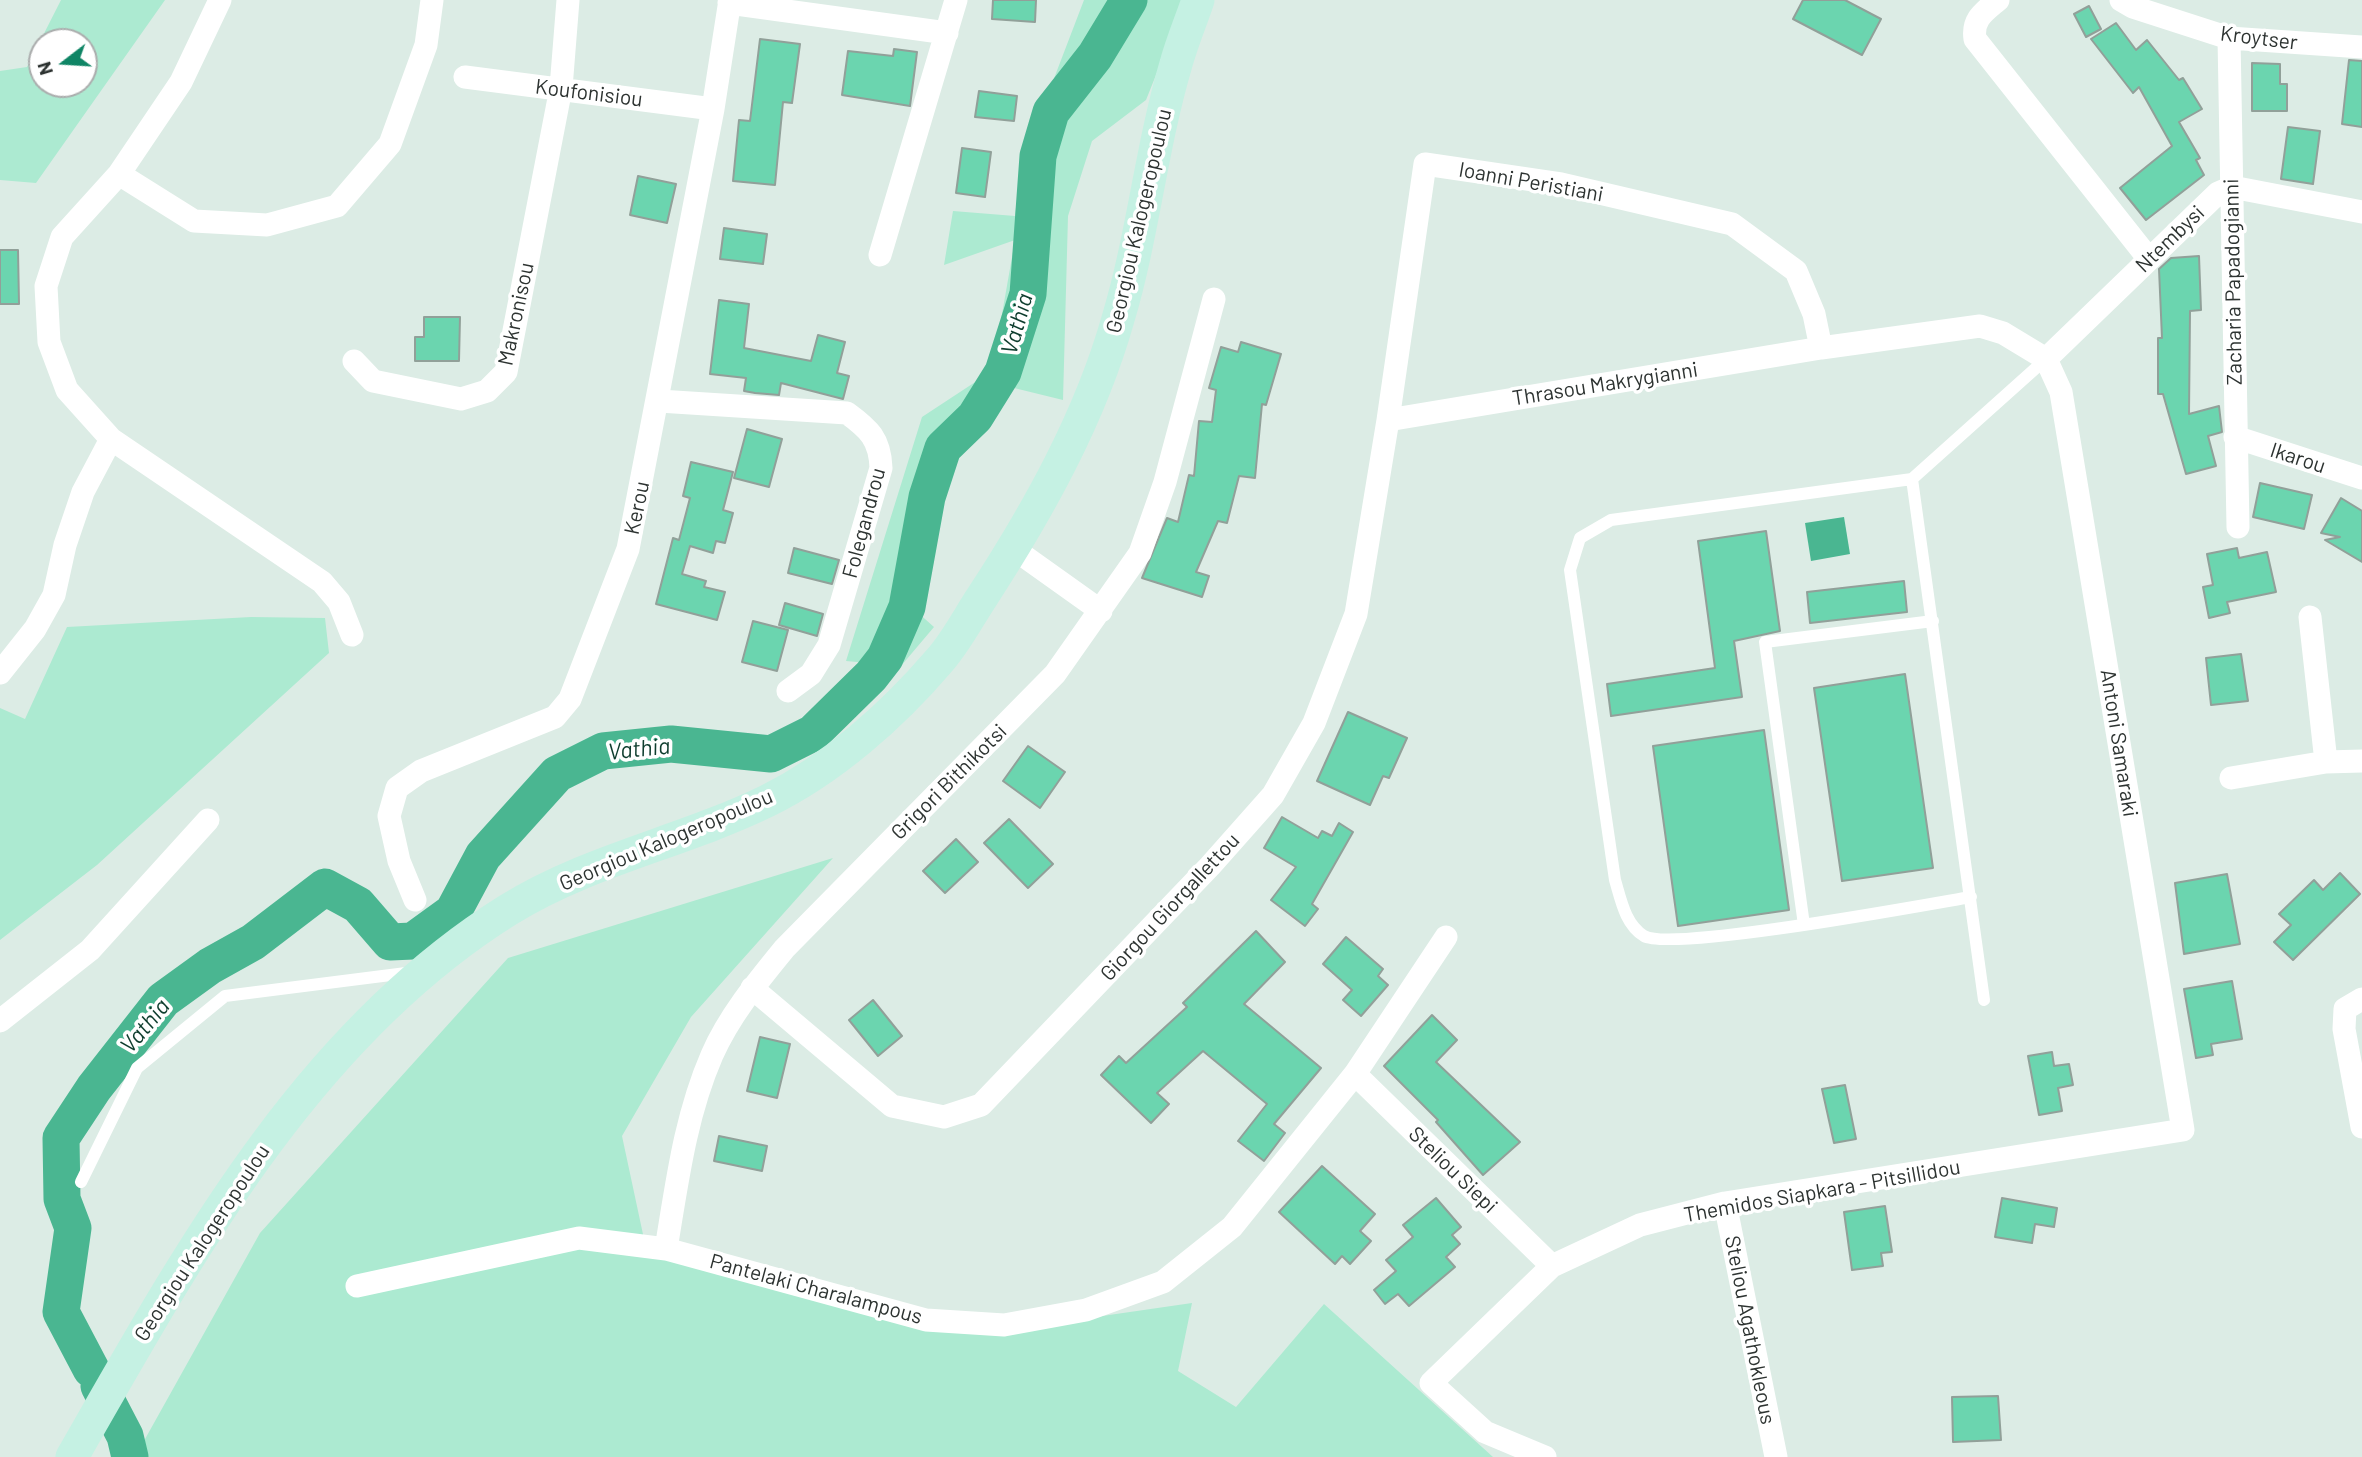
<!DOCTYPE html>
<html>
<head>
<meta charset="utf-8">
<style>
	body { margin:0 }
	#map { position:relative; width:2362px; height:1457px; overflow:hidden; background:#dcece5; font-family:Barlow,sans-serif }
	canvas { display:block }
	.north { position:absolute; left:28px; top:28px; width:70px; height:70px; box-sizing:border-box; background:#fff; border:2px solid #abadad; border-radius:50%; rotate:253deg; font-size:19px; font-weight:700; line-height:28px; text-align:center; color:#2d3331 }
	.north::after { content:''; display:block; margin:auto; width:24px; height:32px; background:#0f8565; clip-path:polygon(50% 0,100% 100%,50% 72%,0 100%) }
</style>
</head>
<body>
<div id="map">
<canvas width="2362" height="1457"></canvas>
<div class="north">N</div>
</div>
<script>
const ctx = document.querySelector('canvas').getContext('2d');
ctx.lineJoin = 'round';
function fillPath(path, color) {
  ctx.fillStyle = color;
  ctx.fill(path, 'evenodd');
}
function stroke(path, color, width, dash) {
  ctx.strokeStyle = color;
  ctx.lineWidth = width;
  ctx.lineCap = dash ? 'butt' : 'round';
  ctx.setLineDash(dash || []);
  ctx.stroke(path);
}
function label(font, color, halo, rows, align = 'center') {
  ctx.font = font + ' Barlow,sans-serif';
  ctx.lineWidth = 7;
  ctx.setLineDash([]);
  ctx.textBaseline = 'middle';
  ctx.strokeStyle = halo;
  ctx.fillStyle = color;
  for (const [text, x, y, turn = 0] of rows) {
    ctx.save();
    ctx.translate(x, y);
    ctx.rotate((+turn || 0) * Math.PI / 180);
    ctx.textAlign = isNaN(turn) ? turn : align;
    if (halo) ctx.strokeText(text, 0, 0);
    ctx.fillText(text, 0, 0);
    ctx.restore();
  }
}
fillPath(new Path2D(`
	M61 0H165L36 183 0 180V71L27 67ZM42 42H84V84H42Z
	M1084 0H1186L1146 100 1092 141 1068 216 1063 400 1010 387 955 461 899 596 934 627 901 666 846 661 922 417 992 371 1015 240 944 265 953 211 1015 216 1023 146 1053 81Z
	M251 617 325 618 329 653 97 865 0 940V708L25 719 67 627Z
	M833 858 691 1017 622 1136 647 1253 978 1334 1192 1303 1178 1371 1236 1407 1324 1304 1493 1457H135L260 1233 508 958Z`), '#acead1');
fillPath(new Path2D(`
	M1844 517 1850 554 1811 561 1805 523Z`), '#4ab691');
stroke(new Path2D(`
	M91 1369 99 1386`), '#4ab691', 6);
stroke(new Path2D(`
	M91 1369 61 1312 73 1228 62 1199 61 1138 94 1088 163 1000 210 966 253 942 325 887 358 905 390 942 413 941 453 912 483 856 557 774 603 751 671 744 771 754 813 733 871 676 885 658 907 607 927 497 943 448 975 417 1003 372 1028 294 1038 156 1051 112 1095 56 1129 0
	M99 1386 125 1436 130 1457`), '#4ab691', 37);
const building = new Path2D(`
	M993 0H1036L1035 22 992 19Z
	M1803 0H1845L1881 19 1862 55 1793 19Z
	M2089 6 2101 29 2086 37 2074 14Z
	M2116 23 2136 50 2147 40 2179 80 2183 78 2202 109 2179 122 2200 158 2196 160 2204 175 2146 220 2120 188 2172 146 2139 87 2133 93 2091 39Z
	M760 39 800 44 792 103 783 102 775 185 733 181 739 120 750 121Z
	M894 49 917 52 910 106 842 95 848 51 893 56Z
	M2349 60 2362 61V127L2342 124Z
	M2252 63 2280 64V84H2287V111H2252Z
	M979 91 1017 96 1014 121 975 117Z
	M2288 127 2320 131 2313 184 2281 179Z
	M962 148 991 152 985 197 956 193Z
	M638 176 676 184 667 223 630 215Z
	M724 228 767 234 763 264 720 259Z
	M0 250H18L19 304H0Z
	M2199 256 2201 310 2190 311 2189 414 2219 406 2222 432 2208 436 2216 466 2186 474 2163 394H2158V338H2162L2159 269 2171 258Z
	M719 300 749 304 744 348 811 361 818 335 845 342 837 373 849 376 843 399 781 383 779 395 755 393 744 391 746 378 710 374Z
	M424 317H460L459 361H415V337H424Z
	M1241 342 1281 354 1266 405 1262 404 1255 478 1239 476 1227 523 1218 521 1196 572 1209 576 1202 597 1142 578 1167 518 1178 522 1189 475 1194 476 1199 421 1212 422 1216 390 1209 388 1221 347 1238 352Z
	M747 429 782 439 769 487 734 478Z
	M691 462 733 472 723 510 733 513 725 543 716 541 713 553 690 546 682 574 706 581 704 587 725 592 717 620 656 604 673 538 679 540 690 498 683 496Z
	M2260 483 2312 495 2304 529 2253 517Z
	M2341 498 2362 511V562L2325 540 2340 537 2321 533Z
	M1766 531 1780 631 1734 641 1742 697 1611 716 1607 684 1715 668 1698 541Z
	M794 548 839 560 832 584 788 573Z
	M2237 548 2239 558 2267 552 2276 592 2227 602 2230 613 2209 618 2203 587 2213 585 2207 554Z
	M1904 581 1907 612 1810 623 1807 592Z
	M785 603 823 614 817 636 779 625Z
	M753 621 788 630 777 671 742 662Z
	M2241 654 2248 701 2211 705 2206 658Z
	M1905 674 1933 868 1842 881 1814 688Z
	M1348 712 1407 738 1389 778 1383 776 1370 805 1317 781Z
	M1764 730 1789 910 1678 926 1653 746Z
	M1028 746 1065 772 1040 808 1003 781Z
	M1282 817 1318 838 1322 831 1332 836 1339 823 1353 832 1312 904 1318 909 1305 926 1271 900 1296 867 1264 848Z
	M1009 819 1053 864 1028 888 984 843Z
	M956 839 978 862 945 893 923 871Z
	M2340 873 2360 894 2293 960 2274 942 2291 925 2279 914 2314 880 2323 890Z
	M2227 874 2240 944 2184 954 2175 883Z
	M1256 931 1285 962 1244 1004 1321 1068 1274 1124 1285 1133 1264 1161 1238 1141 1267 1104 1203 1051 1157 1093 1169 1104 1151 1123 1101 1075 1119 1056 1126 1063 1187 1007 1183 1003Z
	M1346 937 1383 969 1378 976 1388 985 1361 1016 1343 1000 1352 990 1323 964Z
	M2232 981 2242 1039 2211 1044 2213 1055 2196 1058 2184 989Z
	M873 1000 902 1036 878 1056 849 1020Z
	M1432 1015 1457 1040 1436 1062 1520 1142 1483 1175 1436 1122 1438 1120 1384 1066Z
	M760 1037 790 1044 777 1098 747 1091Z
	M2052 1052 2054 1066 2069 1064 2073 1085 2058 1088 2062 1111 2039 1115 2028 1056Z
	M1845 1085 1856 1139 1834 1143 1822 1089Z
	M719 1136 767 1146 762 1171 714 1161Z
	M1322 1166 1375 1214 1360 1231 1371 1241 1350 1264 1342 1256 1335 1264 1279 1212Z
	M1436 1198 1461 1227 1452 1235 1460 1244 1446 1257 1455 1267 1409 1306 1398 1294 1385 1304 1374 1290 1396 1271 1386 1260 1413 1237 1403 1225Z
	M2002 1198 2057 1208 2054 1227 2035 1224 2032 1243 1995 1237Z
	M1885 1206 1892 1252 1881 1253 1883 1266 1852 1270 1844 1212Z
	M1998 1396 2001 1440 1953 1442 1952 1397Z`);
fillPath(building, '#6bd5af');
stroke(building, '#91a099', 2);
stroke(new Path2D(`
	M1912 479 1611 520 1580 538 1570 570 1615 880C1621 900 1625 924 1644 936 1672 952 1924 905 1971 897
	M1804 925 1765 642 1933 621
	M1984 1000 1912 479 2046 359
	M81 1182 137 1068 225 996 414 972`), '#fff', 12);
stroke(new Path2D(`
	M220 0 181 82 119 174 62 237 46 286 49 342 67 390 111 439 322 582 339 602 352 635
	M1998 0C1984 12 1972 19 1975 39L2149 259
	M2121 0 2133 7 2229 38 2362 47
	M729 3 947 33
	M2229 38 2238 527
	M465 77 713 109
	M119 174 194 221 267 225 337 206 390 144 426 45 432 0
	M880 255 956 0
	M2046 359 2218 193 2232 187 2362 212
	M354 361 373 381 461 399 487 391 506 372 561 88 568 0
	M659 401 847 413C869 429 880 439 881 468L829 645 811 674 788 691
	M1388 420 1821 348 1980 326 2003 333 2046 359
	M2235 437 2362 478
	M1014 549 1101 611
	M2310 617 2326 762
	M0 673 35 629 54 595 65 545 83 492 111 439
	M2231 778 2326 762 2362 761
	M415 900 399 861 389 816 397 788 421 771 555 717 570 699 628 549 713 109 730 0
	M752 988 892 1106 944 1117 981 1105 1210 866 1273 795 1314 723 1356 614 1388 420 1425 164 1561 184 1732 224 1796 271 1814 314 1821 348
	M2362 999 2345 1009 2344 1029 2362 1127
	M0 1021 90 950 208 820
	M1355 1074 1552 1266
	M1725 1203 1776 1457
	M666 1249C677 1183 685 1117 712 1055 729 1016 758 981 785 948L1055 674 1140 553 1165 482 1214 299
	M357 1286 579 1238 666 1249 926 1320 1004 1325 1086 1310 1163 1282 1232 1227 1355 1074 1446 937
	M1545 1457 1485 1432 1431 1383 1552 1266 1640 1225 1725 1203 2183 1130 2061 392 2046 359`), '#fff', 23);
stroke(new Path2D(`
	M72 1457C187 1256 306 1036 508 910 588 860 683 842 767 801 832 769 892 716 939 661 956 642 968 618 982 597 1038 511 1090 418 1118 319 1143 236 1151 148 1176 64 1182 42 1191 21 1198 0`), '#c5f1e3', 33);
label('21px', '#2d3331', '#fff', [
	["Kroytser",2259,38,7],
	["Koufonisiou",589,93,7],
	["Ioanni Peristiani",1531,182,10],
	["Georgiou Kalogeropoulou",1139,221,-77],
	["Ntembysi",2170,239,-44],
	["Zacharia Papadogianni",2233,282,-91],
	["Makronisou",516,314,-78],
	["Thrasou Makrygianni",1605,384,-9],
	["Ikarou",2298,458,18],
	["Kerou",637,508,-78],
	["Folegandrou",864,523,-75],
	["Antoni Samaraki",2119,743,81],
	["Grigori Bithikotsi",949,782,-45],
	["Georgiou Kalogeropoulou",666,840,-23],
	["Giorgou Giorgallettou",1170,907,-47],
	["Steliou Siepi",1453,1170,44],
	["Themidos Siapkara - Pitsillidou",1822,1191,-10],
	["Georgiou Kalogeropoulou",202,1243,-57],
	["Pantelaki Charalampous",816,1289,15],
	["Steliou Agathokleous",1750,1330,79]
]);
label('italic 23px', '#0e3d2e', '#fff', [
	["Vathia",1017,324,-74],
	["Vathia",639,749,-6],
	["Vathia",145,1026,-50]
]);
</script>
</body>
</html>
